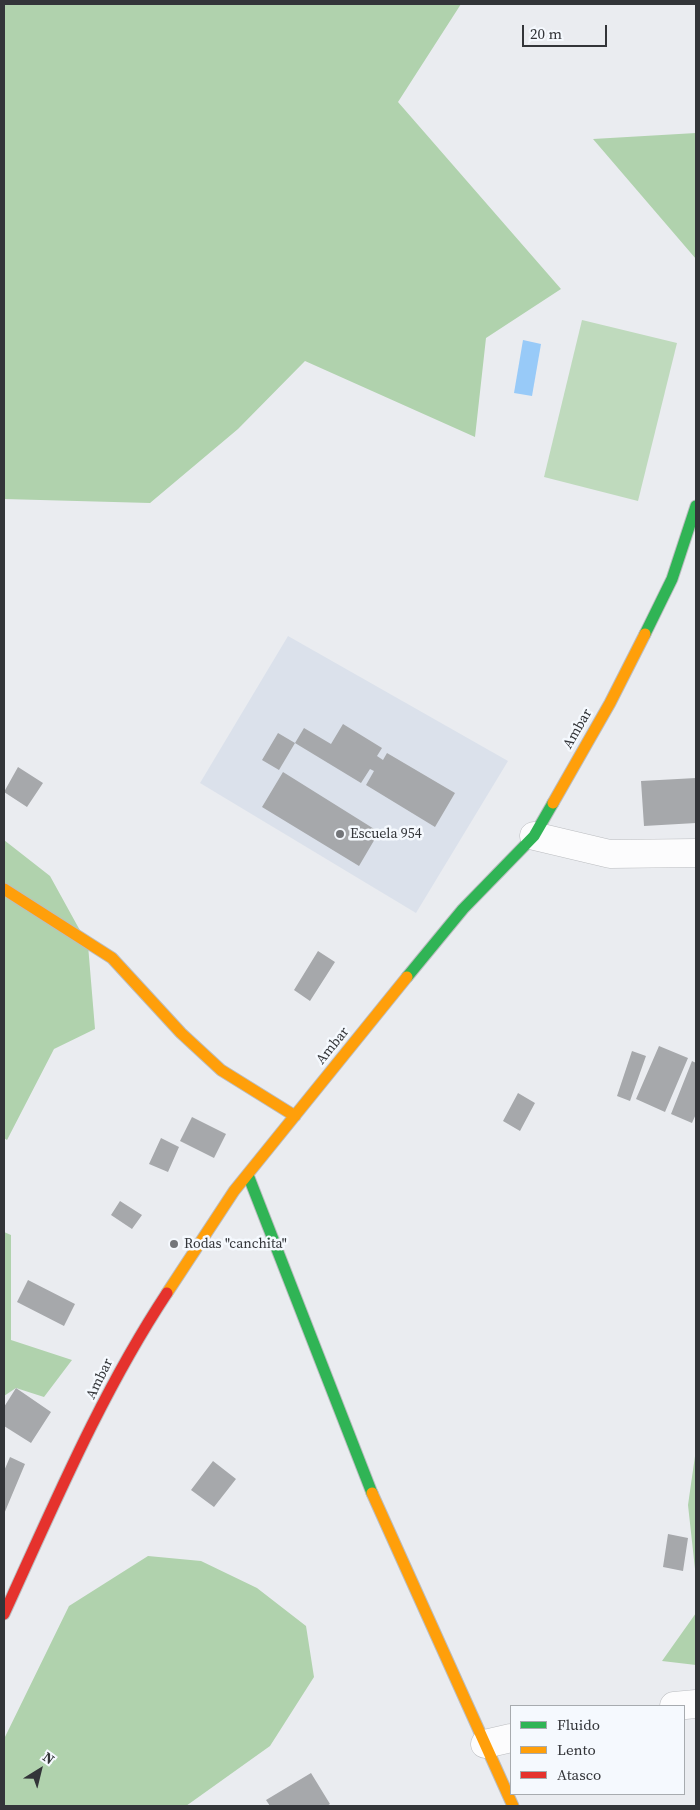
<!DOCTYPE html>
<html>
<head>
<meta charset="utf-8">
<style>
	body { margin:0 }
	#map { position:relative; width:700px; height:1810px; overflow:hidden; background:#eaecf0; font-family:"Source Serif 4",serif }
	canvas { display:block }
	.frame { position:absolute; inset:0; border:5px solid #333539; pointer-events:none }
	.legend { position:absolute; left:510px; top:1705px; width:175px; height:90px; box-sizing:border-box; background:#f5f9fe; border:1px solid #a7abaf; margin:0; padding:6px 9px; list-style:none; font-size:15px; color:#333539 }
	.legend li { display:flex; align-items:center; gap:10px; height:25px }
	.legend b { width:25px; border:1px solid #a7abaf }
	.north { position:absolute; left:15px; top:1745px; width:50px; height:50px; -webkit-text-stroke:4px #f5f9fe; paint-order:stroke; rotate:36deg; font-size:14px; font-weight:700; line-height:20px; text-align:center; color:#333539 }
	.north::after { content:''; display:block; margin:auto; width:18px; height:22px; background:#333539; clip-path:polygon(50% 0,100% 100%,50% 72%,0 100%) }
	.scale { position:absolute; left:522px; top:25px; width:85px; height:22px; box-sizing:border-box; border:2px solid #333539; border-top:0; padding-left:6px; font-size:15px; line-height:18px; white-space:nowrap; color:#333539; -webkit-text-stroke:4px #f5f9fe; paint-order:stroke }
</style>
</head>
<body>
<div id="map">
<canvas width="700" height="1810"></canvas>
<div class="frame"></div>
<ul class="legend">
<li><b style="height:6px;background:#30b455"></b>Fluido</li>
<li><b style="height:6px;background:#ff9f0a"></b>Lento</li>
<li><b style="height:6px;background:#e5322d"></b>Atasco</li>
</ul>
<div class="north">N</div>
<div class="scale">20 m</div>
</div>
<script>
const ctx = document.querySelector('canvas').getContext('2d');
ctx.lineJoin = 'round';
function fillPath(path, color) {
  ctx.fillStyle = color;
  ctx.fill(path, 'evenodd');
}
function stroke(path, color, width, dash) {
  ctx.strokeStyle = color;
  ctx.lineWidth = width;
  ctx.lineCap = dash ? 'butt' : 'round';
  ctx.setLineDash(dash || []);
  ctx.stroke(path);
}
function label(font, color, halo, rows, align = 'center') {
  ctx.font = font + ' "Source Serif 4",serif';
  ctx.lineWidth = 5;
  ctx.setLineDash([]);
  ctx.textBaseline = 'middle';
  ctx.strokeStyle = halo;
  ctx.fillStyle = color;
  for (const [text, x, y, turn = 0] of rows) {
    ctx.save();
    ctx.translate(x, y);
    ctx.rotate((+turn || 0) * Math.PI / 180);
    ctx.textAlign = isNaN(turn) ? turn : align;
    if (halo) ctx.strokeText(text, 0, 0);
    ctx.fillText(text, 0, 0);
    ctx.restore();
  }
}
fillPath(new Path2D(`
	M288 636 508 761 416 913 200 783Z`), '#dbe1eb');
fillPath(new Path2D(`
	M582 320 677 343 638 501 544 477Z`), '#bfdabd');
fillPath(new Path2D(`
	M4 4H461L398 102 561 289 486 338 475 437 305 361 238 429 150 503 4 499Z
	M696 133V259L593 139Z
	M4 840 50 876 88 945 95 1029 54 1049 7 1140 4 1138Z
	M4 1232 11 1235V1340L72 1360 44 1397 16 1388 4 1396Z
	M696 1449V1578L688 1505Z
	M148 1556 201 1561 257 1588 306 1626 314 1677 270 1746 186 1806H4V1739L69 1606Z
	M696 1613V1665L662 1661Z`), '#b0d2ad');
fillPath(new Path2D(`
	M523 340 541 344 532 396 514 393Z`), '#98caf8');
fillPath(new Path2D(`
	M343 724 382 748 377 756 383 760 387 753 455 793 435 827 366 785 374 771 370 769 361 783 295 743 304 728 331 744Z
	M278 733 295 743 279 770 262 760Z
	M18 767 43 783 27 807 4 792Z
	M283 772 379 832 359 866 262 807Z
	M696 778V823L644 826 641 781Z
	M318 951 335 962 310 1001 294 990Z
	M659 1046 688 1058 665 1112 636 1099Z
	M632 1051 646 1056 630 1101 617 1096Z
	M692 1061 696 1063V1114L692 1123 671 1114Z
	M518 1093 535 1103 520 1131 503 1121Z
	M192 1117 226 1134 214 1158 180 1141Z
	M161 1138 179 1147 168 1172 149 1164Z
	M120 1201 142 1215 132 1229 111 1215Z
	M28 1280 75 1304 64 1326 17 1302Z
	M16 1388 51 1412 31 1443 4 1426V1407Z
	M10 1457 25 1464 4 1514V1471Z
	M213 1461 236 1479 214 1507 191 1490Z
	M668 1534 688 1538 683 1571 663 1567Z
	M311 1773 330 1804 327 1806H270L266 1800Z`), '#a6a8ab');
const street = new Path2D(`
	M534 836 610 854 696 853
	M674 1706 696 1704
	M485 1744 511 1738`);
const fast = new Path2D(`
	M645 634 672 579 696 506
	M407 977 463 909 534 836 553 803
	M248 1175 372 1493`);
const slow = new Path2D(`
	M553 803 610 703 645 634
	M4 889 112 958 181 1033 221 1070 295 1116
	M167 1293 234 1191 407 977
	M372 1493 513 1806`);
const jam = new Path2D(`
	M4 1614C54 1505 101 1393 167 1293`);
stroke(street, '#bbbdc0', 29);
stroke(fast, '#bbbdc0', 13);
stroke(slow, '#bbbdc0', 13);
stroke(jam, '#bbbdc0', 13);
stroke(street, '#fcfcfd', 28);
stroke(fast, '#30b455', 11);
stroke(slow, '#ff9f0a', 11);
stroke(jam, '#e5322d', 11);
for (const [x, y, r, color] of [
	[340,834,5,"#737579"],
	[174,1244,5,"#737579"]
]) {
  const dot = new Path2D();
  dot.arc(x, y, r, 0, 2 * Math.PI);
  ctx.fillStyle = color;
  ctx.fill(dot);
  stroke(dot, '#f5f9fe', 2);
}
label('14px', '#333539', '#f5f9fe', [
	["Ambar",578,729,-60],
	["Ambar",333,1046,-51],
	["Ambar",100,1379,-64]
]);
label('14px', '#333539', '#f5f9fe', [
	["Escuela 954",350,834],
	["Rodas \"canchita\"",184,1244]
], 'left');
</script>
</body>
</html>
